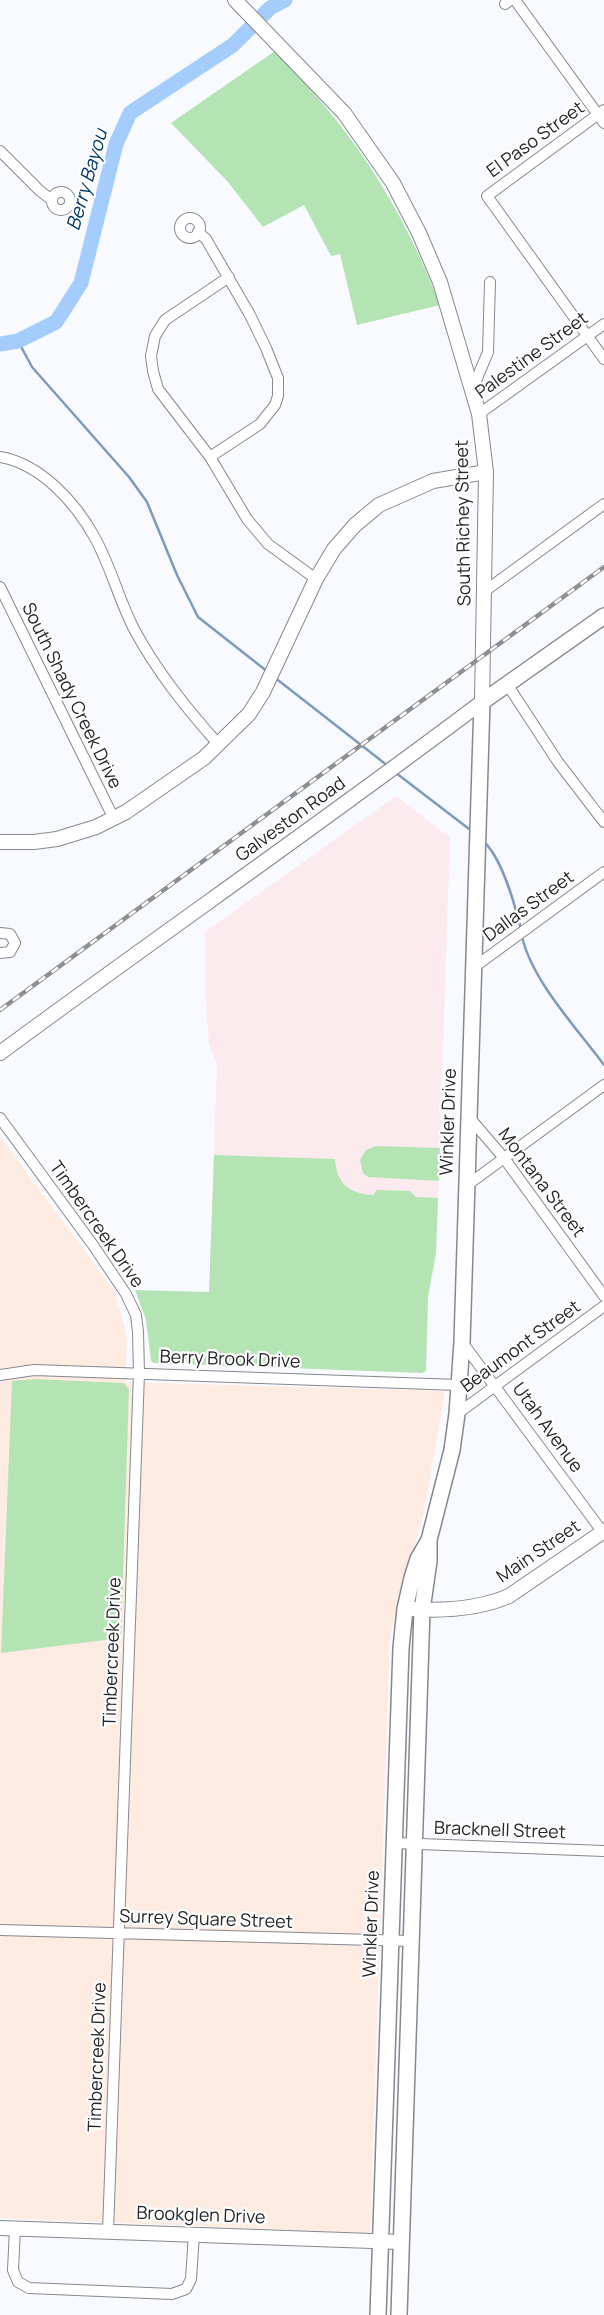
<!DOCTYPE html>
<html>
<head>
<meta charset="utf-8">
<style>
	body { margin:0 }
	canvas { display:block; background:#f8faff }
</style>
</head>
<body>
<canvas width="604" height="2315"></canvas>
<script>
const ctx = document.querySelector('canvas').getContext('2d');
ctx.lineJoin = 'round';
function fillPath(path, color) {
  ctx.fillStyle = color;
  ctx.fill(path, 'evenodd');
}
function stroke(path, color, width, dash) {
  ctx.strokeStyle = color;
  ctx.lineWidth = width;
  ctx.lineCap = dash ? 'butt' : 'round';
  ctx.setLineDash(dash || []);
  ctx.stroke(path);
}
function label(font, color, halo, rows, align = 'center') {
  ctx.font = font + ' Manrope,sans-serif';
  ctx.lineWidth = 4.5;
  ctx.setLineDash([]);
  ctx.textBaseline = 'middle';
  ctx.strokeStyle = halo;
  ctx.fillStyle = color;
  for (const [text, x, y, turn = 0] of rows) {
    ctx.save();
    ctx.translate(x, y);
    ctx.rotate((+turn || 0) * Math.PI / 180);
    ctx.textAlign = isNaN(turn) ? turn : align;
    if (halo) ctx.strokeText(text, 0, 0);
    ctx.fillText(text, 0, 0);
    ctx.restore();
  }
}
fillPath(new Path2D(`
	M0 1136 115 1292 127 1337 125 1382 445 1391 424 1512 390 1635 370 2233 0 2218Z`), '#feece2');
fillPath(new Path2D(`
	M396 796 450 838 436 1253 428 1297 426 1371 422 1373 207 1365 217 1064 209 1043 205 990V932Z`), '#fbebee');
fillPath(new Path2D(`
	M275 51C297 75 320 99 340 125 383 180 415 240 440 305L357 325 340 254 331 256 304 205 263 227 228 182 171 123Z
	M376 1146 440 1148 439 1181 368 1177 363 1173 360 1160 366 1150Z
	M214 1155 335 1159C337 1184 348 1193 373 1195L377 1190 410 1191 416 1197 438 1198 436 1253 428 1297 426 1371 422 1373 154 1363 151 1361 146 1320 135 1290 209 1292Z
	M34 1379 124 1383 129 1389 121 1638 1 1653 12 1381Z`), '#b5e4b4');
stroke(new Path2D(`
	M18 341 32 367 129 477 147 502 177 575 198 617 268 672
	M274 677 388 766
	M396 773 473 832
	M483 841C501 856 515 905 521 929
	M522 937C533 982 576 1027 604 1065`), '#7e9abc', 2.5);
stroke(new Path2D(`
	M0 344 18 341 56 322 81 283 116 144 130 113 233 45 270 8 285 0`), '#a4ccfc', 15);
const street = new Path2D(`
	M515 0 604 123
	M505 4 510 0
	M604 110 487 196 604 359
	M0 151 40 191 52 200
	M52 201a9 9 0 1 1 18 0a9 9 0 1 1-18 0Z
	M180 228a10 10 0 1 1 20 0a10 10 0 1 1-20 0Z
	M198 232 206 239 250 315 266 348 278 378V396L275 405 260 424 210 457
	M229 277 165 320 155 336 151 356 153 371 158 389 210 457 247 519 268 544 316 579
	M473 388 488 352 490 282
	M479 414 604 324
	M0 457C41 464 76 503 95 538 111 567 119 600 134 629 157 672 187 709 219 745
	M0 587 114 819
	M485 591 604 504
	M507 684 558 762 604 822
	M0 933 10 934 15 943 10 952 0 953
	M473 968 604 872
	M468 1116 504 1158 604 1296
	M0 1118 93 1245 126 1294 136 1315 138 1332 139 1373 108 2231
	M466 1186 604 1085
	M462 1342 604 1534
	M0 1375 34 1370 459 1385
	M457 1414 604 1306
	M394 1843 604 1851
	M0 1930 412 1941
	M15 2229 13 2270 18 2282 29 2288 172 2294 186 2289 191 2279 194 2234`);
const secondary = new Path2D(`
	M0 842H34L57 839 96 827 126 812 204 758 249 714 263 692 316 579 334 549 355 525 379 505 433 481 486 472
	M0 1053C160 935 323 822 482 702L486 472 479 414 440 282 419 233 393 183 344 113 235 0
	M411 1609C443 1611 479 1609 509 1596L604 1531
	M0 2228 401 2242`);
const primary = new Path2D(`
	M378 2315 401 1648 405 1609 412 1578 418 1559 429 1540 452 1450 457 1414 462 1342 482 702 604 616
	M399 2315 422 1610 429 1561V1541`);
stroke(street, '#86888d', 12);
stroke(secondary, '#86888d', 16);
stroke(primary, '#86888d', 18);
stroke(street, '#fff', 10);
stroke(secondary, '#fff', 14);
stroke(primary, '#fff', 15);
const rail = new Path2D(`
	M0 1010 604 567`);
stroke(rail, '#8e8f93', 4.5);
stroke(rail, '#fff', 2.5, [8]);
label('18px', '#252628', '#fff', [
	["El Paso Street",536,140,-36],
	["Palestine Street",532,356,-36],
	["South Richey Street",464,523,-91],
	["South Shady Creek Drive",71,696,64],
	["Galveston Road",291,820,-36],
	["Dallas Street",529,907,-36],
	["Winkler Drive",449,1122,-88],
	["Montana Street",541,1183,53],
	["Timbercreek Drive",96,1225,55],
	["Beaumont Street",521,1347,-36],
	["Berry Brook Drive",230,1360,2],
	["Utah Avenue",547,1428,54],
	["Main Street",539,1552,-34],
	["Timbercreek Drive",113,1652,-88],
	["Bracknell Street",500,1831,2],
	["Surrey Square Street",206,1920,2],
	["Winkler Drive",372,1924,-88],
	["Timbercreek Drive",98,2057,-88],
	["Brookglen Drive",201,2216,2]
]);
label('italic 19px', '#02396c', '#fff', [
	["Berry Bayou",88,180,-74]
]);
</script>
</body>
</html>
